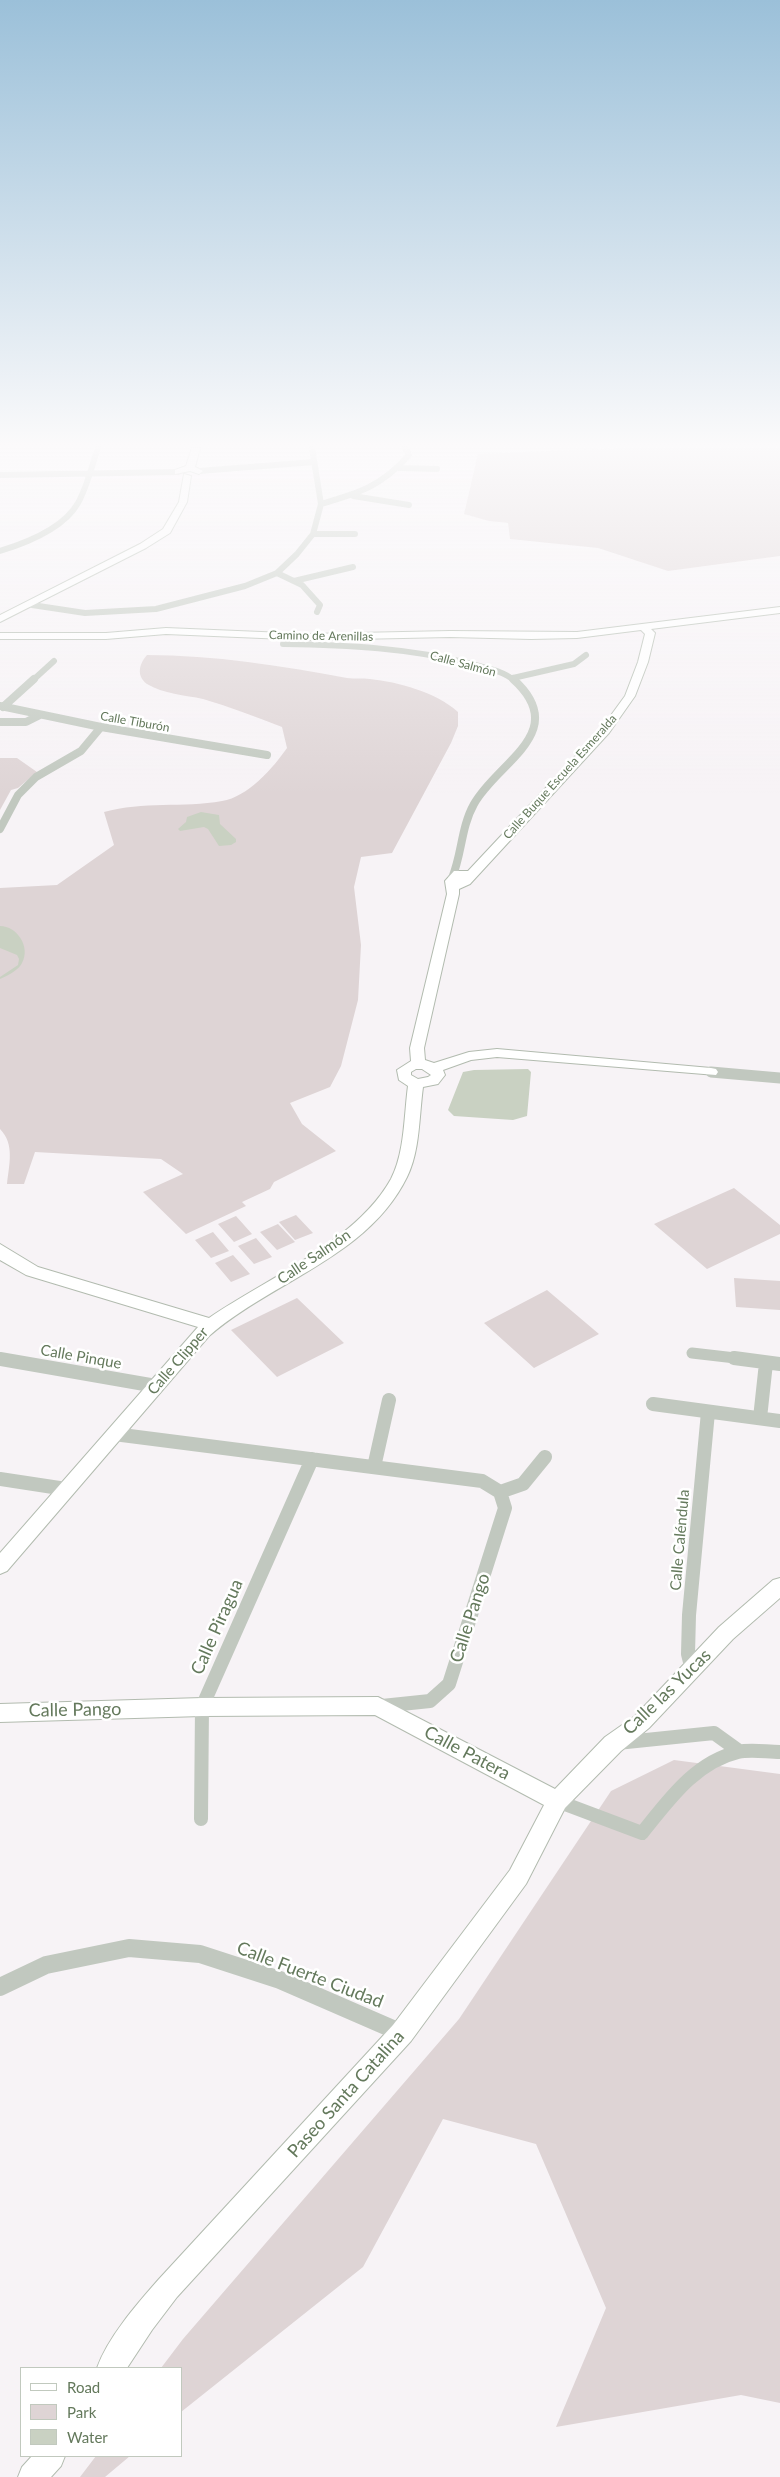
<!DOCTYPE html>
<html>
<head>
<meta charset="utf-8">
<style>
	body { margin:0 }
	#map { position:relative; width:780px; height:2477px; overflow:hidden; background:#f7f3f6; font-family:Lato,sans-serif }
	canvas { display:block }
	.legend { position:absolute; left:20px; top:2367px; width:162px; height:90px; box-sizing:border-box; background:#fff; border:1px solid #c1c9be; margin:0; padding:6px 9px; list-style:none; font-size:15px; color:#64795c }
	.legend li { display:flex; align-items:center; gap:10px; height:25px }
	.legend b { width:25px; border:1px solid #c1c9be }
</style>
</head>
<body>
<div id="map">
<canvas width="780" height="2477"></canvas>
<ul class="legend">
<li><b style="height:6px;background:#fff"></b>Road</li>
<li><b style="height:14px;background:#ded4d5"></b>Park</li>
<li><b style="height:14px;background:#c9d1c2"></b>Water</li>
</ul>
</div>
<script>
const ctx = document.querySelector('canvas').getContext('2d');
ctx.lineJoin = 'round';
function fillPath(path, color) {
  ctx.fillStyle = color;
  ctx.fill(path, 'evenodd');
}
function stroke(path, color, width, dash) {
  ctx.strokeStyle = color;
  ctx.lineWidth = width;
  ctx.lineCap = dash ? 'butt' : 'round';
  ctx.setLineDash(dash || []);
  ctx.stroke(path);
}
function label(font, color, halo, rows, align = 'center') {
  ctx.font = font + ' Lato,sans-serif';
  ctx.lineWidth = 5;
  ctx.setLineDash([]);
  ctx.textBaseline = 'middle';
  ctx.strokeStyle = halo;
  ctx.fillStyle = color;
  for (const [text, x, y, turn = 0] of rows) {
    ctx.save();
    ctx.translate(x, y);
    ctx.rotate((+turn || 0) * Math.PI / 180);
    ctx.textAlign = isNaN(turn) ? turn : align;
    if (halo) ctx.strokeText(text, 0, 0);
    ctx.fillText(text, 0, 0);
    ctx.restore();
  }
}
fillPath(new Path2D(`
	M619 448H780V556L668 571 598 548 510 539 508 523 489 521 464 514 478 454Z
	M147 655C214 655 282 666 347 678 355 679 362 678 370 679 398 682 436 692 458 712V726L451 743 392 853 361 857 354 887 361 945 358 1000 341 1066 330 1087 290 1103 302 1124 336 1151 274 1182 270 1189 242 1202 246 1206 186 1234 143 1192 183 1174 161 1159 35 1152 24 1184H7C9 1165 15 1144 0 1129V888L57 885 114 845 104 812C143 801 183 808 222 801 248 797 273 768 287 748L282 727C256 717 230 707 203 699 185 695 163 694 147 684 136 676 139 664 147 655Z
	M0 758H17L37 772 18 788 11 790 0 810Z
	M734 1188 780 1225V1234L707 1269 654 1224Z
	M296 1215 313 1233 295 1240 279 1222Z
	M236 1216 252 1234 234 1242 218 1224Z
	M278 1224 295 1242 277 1250 260 1232Z
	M213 1232 229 1251 211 1258 195 1240Z
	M256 1238 272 1257 254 1264 238 1246Z
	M233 1255 250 1274 231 1282 215 1263Z
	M734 1278 780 1281V1310L736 1307Z
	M547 1290 599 1334 534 1368 484 1323Z
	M297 1298 344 1343 277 1377 231 1330Z
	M674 1760 780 1774V2403L741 2395 556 2427 606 2308 536 2144 443 2119 363 2267 181 2412V2368H161L183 2339 459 2019 611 1791Z
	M96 2456H130L105 2477H80Z`), '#ded4d5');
fillPath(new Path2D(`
	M201 812 219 815 220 824 236 839V842L231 845 219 846 208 829 204 827 180 831 178 829 186 822 187 817Z
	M0 926C17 926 31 947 22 963 19 970 7 976 0 979V977L18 965 19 959 17 955 0 948Z
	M528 1069 531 1072 527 1116 513 1120 454 1116 448 1110 463 1072 474 1070Z`), '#c9d1c2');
const secondary = new Path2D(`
	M192 448H200L195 467 203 471 199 474 190 471 175 474V470L186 466Z
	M184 474 191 476 187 502 170 533 146 548 0 622V615L140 544 163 529 179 502Z
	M780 607V613L651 629 655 633 648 662 635 696 609 733 470 884 459 889V894L424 1048 425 1060 434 1063 469 1052 497 1049 711 1068 716 1069 718 1072 716 1075 497 1057 471 1060 443 1070 445 1075 438 1084 423 1087C419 1116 420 1151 407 1177 368 1257 272 1281 209 1336L7 1571 0 1574V1553L198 1327 26 1275 0 1260V1244L38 1267 209 1318C267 1278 356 1242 391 1179 405 1152 404 1115 408 1086L399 1080 397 1070 411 1061 410 1048 447 894 445 881 454 871H468L601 729 625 696 638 662 645 634 641 630 577 638 531 639 450 637 309 640 166 634 106 639H0V633H106L166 628 309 634 450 631 577 632ZM416 1069H422L431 1075 428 1077 418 1079 411 1075V1072Z
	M780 1578V1598L733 1639 649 1728 621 1751 565 1808 526 1884 411 2041 177 2297 152 2330 127 2368H97C108 2337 137 2304 159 2279L393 2025 510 1870 544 1805 375 1715 202 1716 0 1722V1704L202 1698 378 1697 555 1789 605 1737 635 1716 719 1627 773 1580Z
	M32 2456H65L61 2466 51 2477H18L22 2467Z`);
stroke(secondary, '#b2bbaf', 2);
stroke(new Path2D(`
	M399 468 437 469
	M199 471 314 462
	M0 475 178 472
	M353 496 409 505
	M321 504C359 493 382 486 409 455L405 448
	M313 534H355
	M0 551C26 543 64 528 78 503 87 487 92 465 98 448
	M277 573 302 585 320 605 317 612
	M294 581 353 567
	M32 605 85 613 156 609 245 586 277 573 297 554 313 534 321 504 312 448
	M283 644C347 645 410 648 472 664 487 668 503 671 515 681
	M513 678 574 664 586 655
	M32 681 54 661`), '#c1c8bf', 6);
stroke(new Path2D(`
	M0 706 101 727 267 755
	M3 707 34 679
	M0 722H26L40 715
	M0 829 18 795 36 777 81 751 101 727
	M452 878C462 854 461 827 474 804 497 762 572 732 513 679`), '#c1c8bf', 8);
stroke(new Path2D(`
	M711 1072 780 1078
	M692 1353 744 1359
	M0 1359H3`), '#c1c8bf', 11);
stroke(new Path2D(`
	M734 1358 780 1364
	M0 1359 156 1386
	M653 1404 780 1421
	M760 1418 766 1363
	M114 1434 482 1481 500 1492 505 1508 449 1684 430 1701 382 1706
	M374 1467 389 1400
	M0 1479 66 1489
	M500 1492 523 1484 545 1457
	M692 1670 688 1654 689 1615 708 1412
	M617 1743 714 1733 739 1751
	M557 1801 642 1833C668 1801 695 1762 738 1752 751 1749 766 1752 780 1752
	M201 1819 202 1707 312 1459`), '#c1c8bf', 14);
stroke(new Path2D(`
	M0 1987 46 1965 129 1948 200 1954 280 1980 402 2033`), '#c1c8bf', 18);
fillPath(secondary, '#fff');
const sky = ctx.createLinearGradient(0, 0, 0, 795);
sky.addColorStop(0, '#9bc0d9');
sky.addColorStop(0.56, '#fbfafb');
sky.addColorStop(1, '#fbfafb00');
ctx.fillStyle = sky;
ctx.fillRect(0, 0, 780, 795);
label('12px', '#64795c', '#fff', [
	["Camino de Arenillas",321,636,1],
	["Calle Salmón",463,664,15],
	["Calle Tiburón",135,722,10],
	["Calle Buque Escuela Esmeralda",560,777,-48]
]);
label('15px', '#64795c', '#fff', [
	["Calle Salmón",314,1257,-34],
	["Calle Pinque",81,1357,10],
	["Calle Clipper",178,1361,-49],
	["Calle Caléndula",680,1540,-85]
]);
label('18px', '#64795c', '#fff', [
	["Calle Pango",470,1618,-72],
	["Calle Piragua",217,1627,-66],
	["Calle las Yucas",667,1692,-44],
	["Calle Pango",75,1710,-1],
	["Calle Patera",467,1753,28],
	["Calle Fuerte Ciudad",310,1975,21],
	["Paseo Santa Catalina",346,2094,-48]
]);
</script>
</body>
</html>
